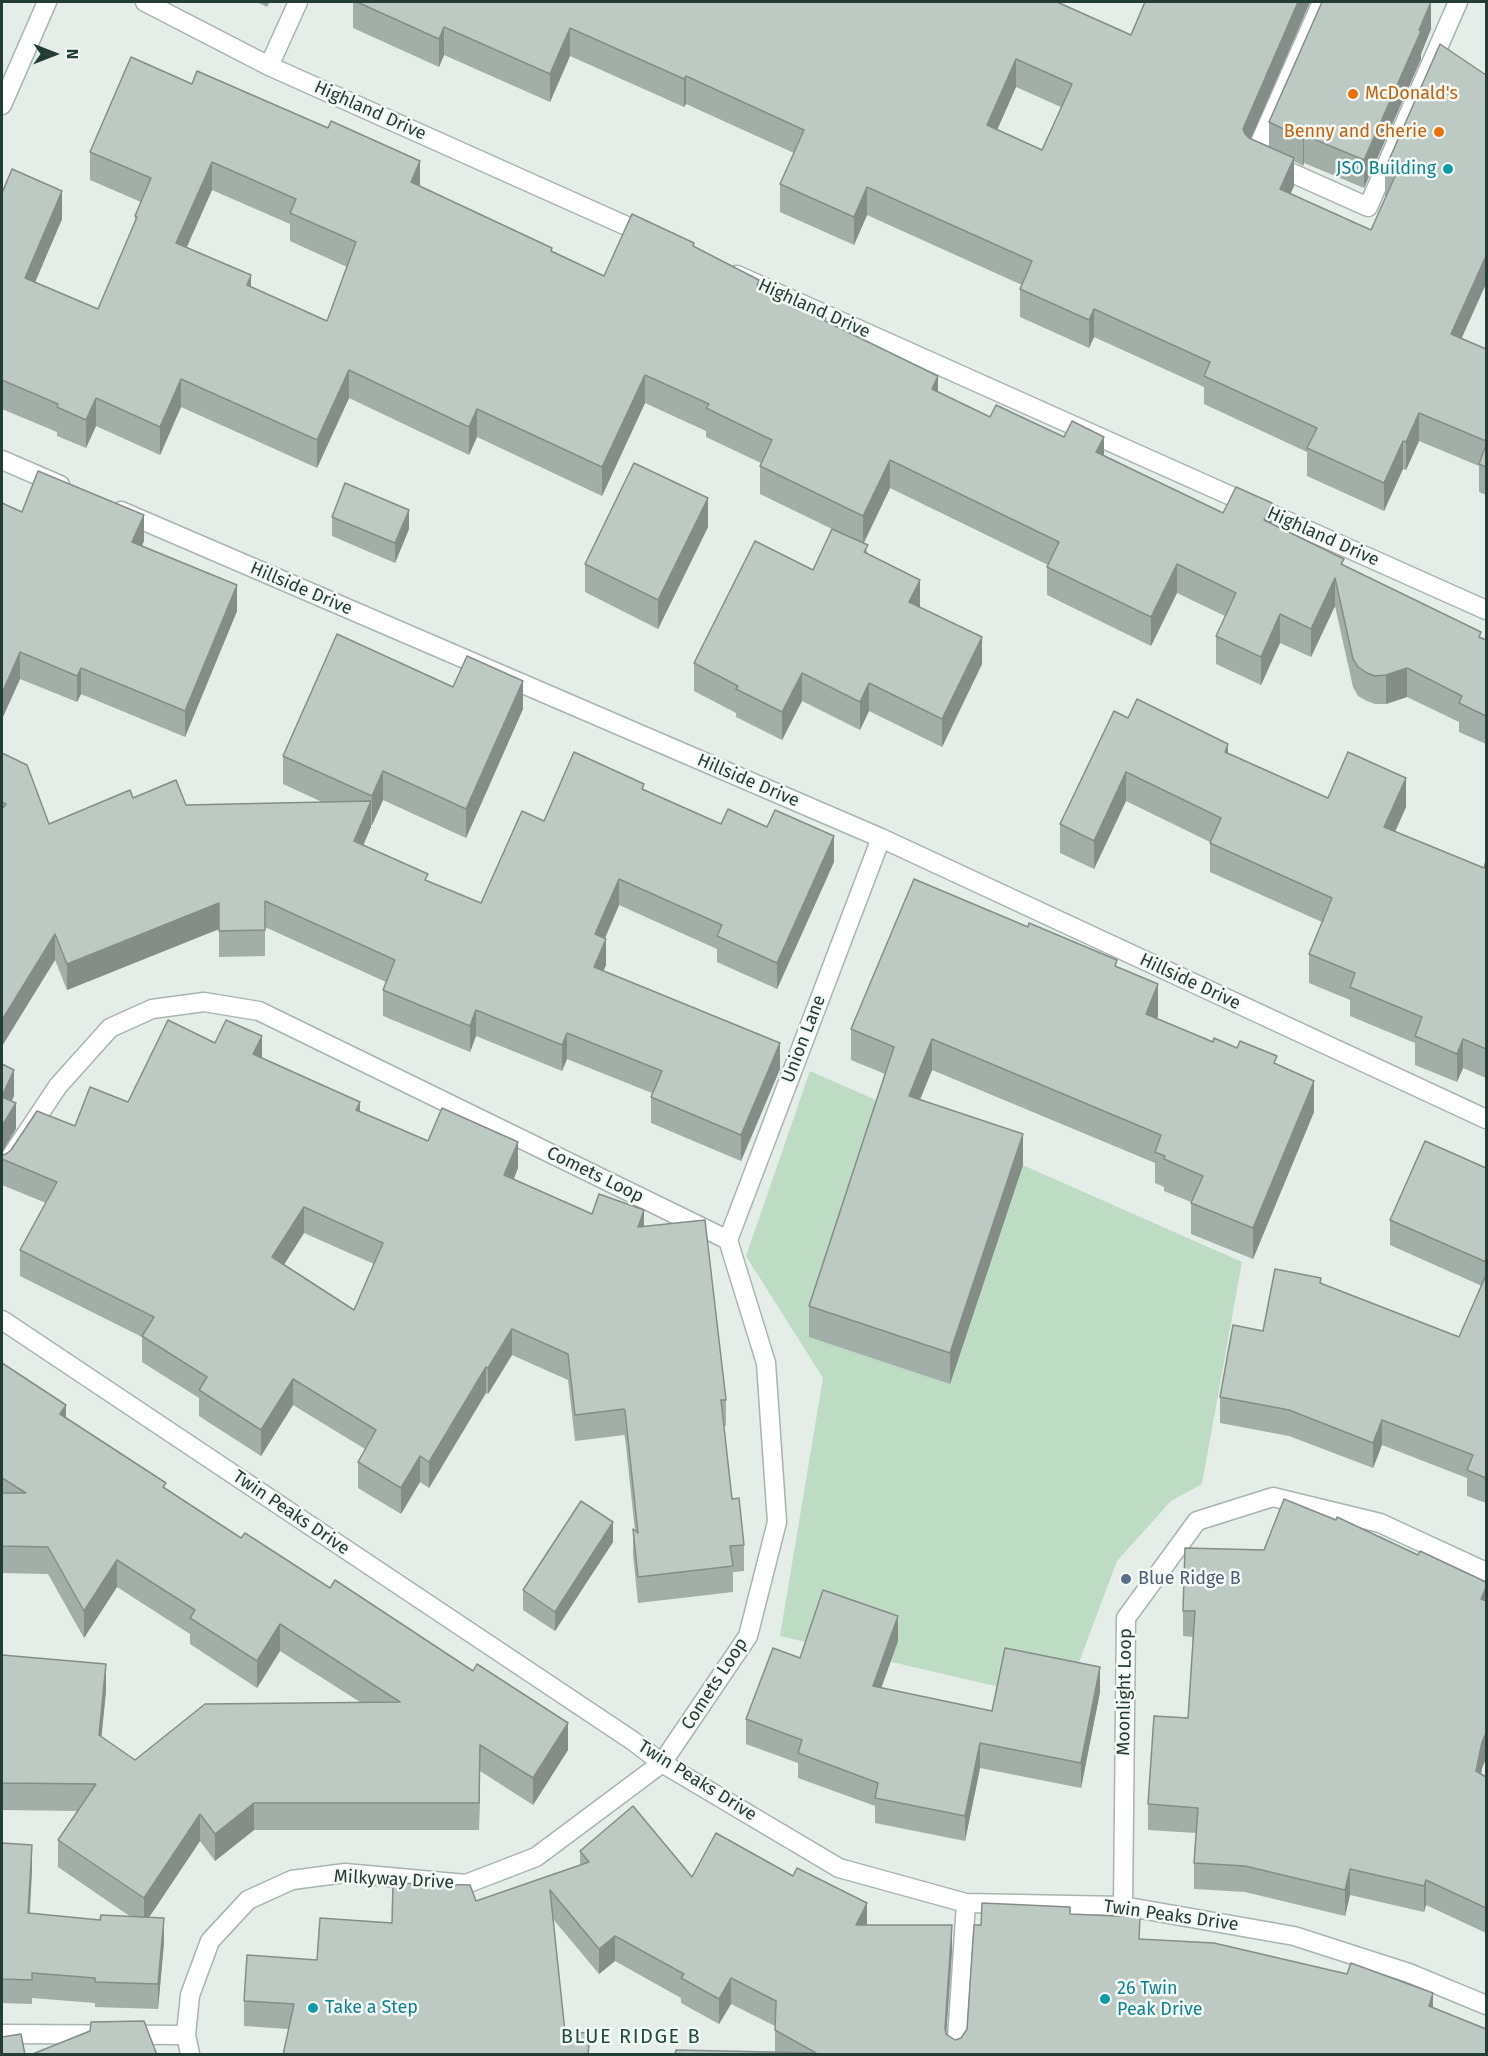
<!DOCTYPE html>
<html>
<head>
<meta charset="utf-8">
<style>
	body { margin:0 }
	#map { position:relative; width:1488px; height:2056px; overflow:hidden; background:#e4ede8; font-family:"Fira Sans",sans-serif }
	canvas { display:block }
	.frame { position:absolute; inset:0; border:3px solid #243d34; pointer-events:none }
	.north { position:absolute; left:24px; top:24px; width:60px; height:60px; -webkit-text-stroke:4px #f4f9f6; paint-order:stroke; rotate:90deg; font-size:16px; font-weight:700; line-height:24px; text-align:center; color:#243d34 }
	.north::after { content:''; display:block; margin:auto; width:21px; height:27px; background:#243d34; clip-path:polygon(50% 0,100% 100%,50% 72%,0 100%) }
</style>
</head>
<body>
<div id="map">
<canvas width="1488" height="2056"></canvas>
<div class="frame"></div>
<div class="north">N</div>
</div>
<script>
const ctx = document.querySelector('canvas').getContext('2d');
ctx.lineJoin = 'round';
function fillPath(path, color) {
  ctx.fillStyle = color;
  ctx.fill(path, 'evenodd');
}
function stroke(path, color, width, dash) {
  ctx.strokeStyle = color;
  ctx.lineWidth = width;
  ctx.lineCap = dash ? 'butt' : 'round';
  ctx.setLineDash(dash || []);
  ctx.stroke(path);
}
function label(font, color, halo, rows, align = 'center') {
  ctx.font = font + ' "Fira Sans",sans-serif';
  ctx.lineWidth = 5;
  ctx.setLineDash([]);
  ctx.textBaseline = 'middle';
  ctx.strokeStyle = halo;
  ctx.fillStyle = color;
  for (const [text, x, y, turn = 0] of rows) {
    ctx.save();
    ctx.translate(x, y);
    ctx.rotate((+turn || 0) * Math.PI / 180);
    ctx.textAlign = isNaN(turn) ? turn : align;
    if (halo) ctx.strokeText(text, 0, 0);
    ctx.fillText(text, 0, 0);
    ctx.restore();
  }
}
fillPath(new Path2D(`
	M810 1071 1242 1262 1202 1484 1171 1501 1117 1561 1064 1702 780 1636 823 1378 746 1256Z`), '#bedcc3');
const lane = new Path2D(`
	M1322 2 1254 156 1368 207 1458 2`);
const street = new Path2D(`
	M145 2 269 66 649 236
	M269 66 298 2
	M2 105 47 2
	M737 275 1486 610
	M2 460 60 485
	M121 511 881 838 1486 1119
	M2 1170 58 1086 110 1028 152 1009 204 1002 259 1011 728 1240 766 1363 777 1522 748 1636 662 1763 536 1857 466 1884 345 1873 292 1880 248 1900 210 1941 190 1995 186 2035 190 2054
	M728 1240 881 838
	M2 1320 633 1741 662 1763 839 1868 966 1903 1123 1906 1294 1936 1409 1973 1486 2005
	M1123 1906 1126 1618 1197 1521 1273 1497 1380 1523 1486 1572
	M2 2034 186 2035
	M956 2054 966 1903`);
stroke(lane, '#a7b5ae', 21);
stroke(street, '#a7b5ae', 21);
stroke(lane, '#fff', 18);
stroke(street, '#fff', 18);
fillPath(new Path2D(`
	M257 2H270L267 7Z
	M353 2H1057L1131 35 1310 2 1251 139 1269 147V122L1431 29 1421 54V59L1364 188 1304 163 1303 166 1294 161V186L1290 194 1371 230 1385 198V169L1440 44 1462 338 1486 349V495L1479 492V466L1419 441 1406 470 1403 469 1384 511 1307 476V452L1204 404V387L1094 337 1089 348 1020 317V289L1022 285 867 215 854 245 780 212V184L794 153 686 104 684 107 570 56 550 102 444 55 439 67 353 28ZM1016 87 1061 107 1042 150 997 130Z
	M131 57 420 186 604 276 694 247 759 286 826 322 938 392 990 417 1064 437 1104 455 1223 513 1272 524 1344 565 1486 640V744L1459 732V722L1407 697 1386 704H1375L1367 701 1358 696 1353 687 1335 606 1311 657 1280 643 1261 685 1216 664V636L1225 616 1177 593 1151 646 1047 595V567L1048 565 890 488 864 543 868 554 920 607 982 664 942 747 869 711 860 730 802 701 782 740 736 717V713L694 691V663L813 570 832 529 760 494V466L761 463 706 437V431L645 403 602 496 477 437 469 455 349 398 317 468 181 407 160 455 96 426 86 448 57 436V432L2 409V193L62 219 35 282 98 309 135 222V216L141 202 90 180V152ZM212 190 290 224V241L347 267 327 321 251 287 187 247Z
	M2 503 22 512 144 541 142 545 237 611 185 737 81 694 77 702 20 679 2 719Z
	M332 517 409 529 395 563 332 536Z
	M708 527 658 629 585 592V564Z
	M453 687 523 709 466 838 383 800 372 825H371V827L363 845 428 881 481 903 544 821 644 790 721 824 834 862 777 989 717 962V949L619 905 605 939 606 965 603 971 780 1069 741 1161 651 1123V1097L652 1093 567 1059 562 1071 476 1036 470 1052 383 1016V990L386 982 265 927V956L219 957V929L67 990 55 960 2 1046V753L49 824 133 798 186 805 322 802 283 784V756Z
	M1128 718 1228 753 1328 798 1406 807 1395 832 1484 868 1486 861V1078L1463 1068 1457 1082 1415 1065V1043L1350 1016V1000L1309 983V954L1322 922 1210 872V842L1126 801 1094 869 1060 853V824Z
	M1117 967 1158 1016 1156 1019 1213 1042 1277 1065 1314 1112 1253 1259 1191 1234V1202L1164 1191V1187L1155 1183V1163L932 1070 920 1099 1023 1165 950 1384 809 1337V1306L885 1074 851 1060V1029Z
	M215 1043 262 1058 360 1112 428 1141 518 1168 514 1179 592 1214 644 1227 726 1400V1426H724L732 1499 744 1545V1571L733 1572V1592L638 1603 633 1555V1529L635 1531 625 1437 624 1435 575 1441 568 1380 512 1355 488 1394 486 1393 429 1488 420 1482 401 1514 358 1488V1462L365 1449 293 1405 261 1456 199 1416V1398L142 1362V1337L20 1276V1250L46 1203 2 1185V1155L6 1154 75 1126 128 1102ZM304 1233 374 1264 354 1310 284 1265Z
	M1486 1168V1503L1467 1496V1478L1382 1445 1373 1468 1289 1436 1220 1423V1397L1263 1331 1321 1283 1459 1337 1482 1286 1390 1245V1220Z
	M2 1363 66 1418 166 1489 568 1750 533 1805 480 1771 479 1830H254L215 1861 200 1841 149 1917 164 1942 158 2009 95 2007V2003L32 1998V2004L2 2003V1843L32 1869 30 1913 100 1920 131 1917 58 1867V1840L78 1811 2 1810V1655L106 1691 101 1737 135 1760 360 1702 280 1651 257 1688 190 1644V1634L117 1587 84 1638 48 1574 2 1573Z
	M613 1542 555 1631 523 1610V1590Z
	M1418 1555 1486 1582V1759L1482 1768 1481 1774 1486 1777V1933L1426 1905 1424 1912 1350 1895 1345 1916 1245 1892 1194 1889V1863L1196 1833 1148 1830V1804L1188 1718 1193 1637 1183 1636V1611Z
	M898 1641 881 1688 992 1711 1100 1692 1081 1788 980 1768 965 1841 875 1823V1806L798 1778V1763L746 1744V1719L800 1658Z
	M580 1851 692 1877 867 1925 952 1951 946 2033 955 2040 961 2038 967 2029 981 1925 1070 1914 1140 1939 1433 2007 1486 2055H675L775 2052V2026L731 2004 719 2024 681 2003V1998L615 1961 599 1974 553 1919 565 2032 590 2055 288 2029 244 2026V2001L317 1960 392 1923 476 1901 580 1865Z`), '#a2aea8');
fillPath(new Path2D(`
	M1298 2H1310L1243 157V129Z
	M1431 2V29L1421 54V59L1364 188V160Z
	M444 27V55L439 67V39Z
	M570 28V56L550 102V74Z
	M1016 59V87L987 153V125Z
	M686 76V104L684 107V79Z
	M1304 135V163L1303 166V138Z
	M1294 158V186L1280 217V189Z
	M420 161V189L411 182Z
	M212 162V190L176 271V243Z
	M867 187V215L854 245V217Z
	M62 191V219L25 306V278Z
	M1486 256V284L1451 362V334Z
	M251 275V303L247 285Z
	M1094 309V337L1089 348V320Z
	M349 370V398L317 468V440Z
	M645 375V403L602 496V467Z
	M938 376V404L932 389Z
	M181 379V407L160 455V427Z
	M96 398V426L86 448V420Z
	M477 409V437L469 455V427Z
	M1419 413V441L1406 470V442Z
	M1104 437V465L1096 452Z
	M1403 441V469L1384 511V483Z
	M890 460V488L863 544V516Z
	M708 498V527L658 629V600Z
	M1272 503V532L1264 520Z
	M409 510V529L395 563V543Z
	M144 515V541L132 568V542Z
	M1177 564V593L1151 646V617Z
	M1335 578V606L1311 657V629Z
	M920 580V607L909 602Z
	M237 585V611L185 737V711Z
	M1280 614V643L1261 685V657Z
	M982 637V664L942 747V719Z
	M20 652V679L2 719V693Z
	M81 668V694L77 702V676Z
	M1407 668V697L1386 704V675Z
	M802 673V701L782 740V712Z
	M523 681V709L466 838V809Z
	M869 683V711L860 730V702Z
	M1228 744V772L1225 752Z
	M383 771V800L372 825V796Z
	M1126 772V801L1094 869V841Z
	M1406 778V807L1384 856V827Z
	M371 801V827L354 867V841Z
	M834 836V862L777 989V963Z
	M619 879V905L595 960V934Z
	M219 903V929L67 990V964Z
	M55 934V960L2 1046V1020Z
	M606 939V965L594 993V967Z
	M1158 984V1016L1146 1046V1014Z
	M476 1010V1036L470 1052V1026Z
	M567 1033V1059L562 1071V1045Z
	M262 1036V1062L253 1054Z
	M932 1039V1070L909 1127V1096Z
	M1463 1039V1068L1457 1082V1054Z
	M780 1043V1069L741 1161V1135Z
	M14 1070V1096L2 1122V1096Z
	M1314 1081V1112L1253 1259V1228Z
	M360 1102V1127L356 1110Z
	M16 1103V1129L2 1152V1126Z
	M1023 1134V1165L950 1384V1353Z
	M518 1142V1168L504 1201V1175Z
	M304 1207V1233L272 1283V1257Z
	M644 1210V1236L638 1227Z
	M512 1329V1355L488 1394V1368Z
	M486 1367V1393L429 1488V1462Z
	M293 1379V1405L261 1456V1430Z
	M66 1405V1432L60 1414Z
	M1382 1420V1445L1373 1468V1443Z
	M420 1456V1482L401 1514V1488Z
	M613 1522V1542L555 1631V1612Z
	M117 1560V1587L84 1638V1611Z
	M1486 1587V1613L1481 1599Z
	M898 1616V1641L873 1711V1686Z
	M280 1624V1651L257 1688V1661Z
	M106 1664V1691L99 1762V1735Z
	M1100 1667V1692L1081 1788V1763Z
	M568 1723V1750L533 1805V1778Z
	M1486 1733V1759L1482 1768 1476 1797V1771L1482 1742Z
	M980 1743V1768L965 1841V1816Z
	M480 1745V1771L479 1830V1803Z
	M254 1803V1830L215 1861V1834Z
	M200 1814V1841L144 1925V1898Z
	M32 1845V1869L28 1937V1913Z
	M1350 1869V1895L1345 1916V1890Z
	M1426 1880V1905L1424 1912V1886Z
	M867 1903V1929L856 1925Z
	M164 1918V1942L158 2009V1984Z
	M952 1925V1951L945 2053V2028Z
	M615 1936V1961L599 1974V1949Z
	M731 1978V2004L719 2024V1999Z
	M1433 1993V2019L1429 2006Z`), '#848d88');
const building = new Path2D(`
	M357 2H1057L1131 35 1145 2H1298L1243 129 1245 134 1249 138 1294 158 1280 189 1371 230 1396 174 1385 169 1440 44 1486 75V256L1451 334 1486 349V441L1419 413 1406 442 1403 441 1384 483 1307 448 1317 428 1204 376 1210 362 1094 309 1089 320 1020 289 1032 261 867 187 854 217 780 184 804 130 686 76 684 79 570 28 550 74 444 27 439 39ZM1016 59 1072 84 1042 150 987 125Z
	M1322 2H1431L1419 30 1421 31 1364 160 1304 135 1303 138 1269 122Z
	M131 57 192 84 197 71 328 128 331 121 420 161 411 182 552 248 551 251 604 276 632 214 694 243 693 246 759 280 757 285 826 318 825 321 938 376 932 389 990 417 996 405 1064 437 1072 421 1104 437 1096 452 1223 513 1236 487 1272 503 1264 520 1344 559 1341 564 1481 632 1479 637 1486 640V716L1459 703 1462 696 1407 668 1386 675 1375 676 1367 673 1358 667 1353 659 1335 578 1311 629 1280 614 1261 657 1216 636 1236 593 1177 564 1151 617 1047 567 1059 542 890 460 863 516 760 466 772 440 706 408 709 404 645 375 602 467 477 409 469 427 349 370 317 440 181 379 160 427 96 398 86 420 57 407 58 404 2 380V193L12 169 62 191 25 278 98 309 137 217 135 216 151 178 90 152ZM212 162 296 199 290 213 356 242 327 321 247 285 251 275 176 243Z
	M1486 445V467L1479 464Z
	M634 463 708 498 658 600 585 564Z
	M38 471 144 515 132 542 237 585 185 711 81 668 77 676 20 652 2 693V503L22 512Z
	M345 483 409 510 395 543 332 517Z
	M832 529 868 545 864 552 920 580 909 602 982 637 942 719 869 683 860 702 802 673 782 712 736 689 738 686 694 663 755 541 813 570Z
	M337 634 453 687 467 656 523 681 466 809 383 771 372 796 283 756Z
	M1137 699 1228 744 1225 752 1328 798 1348 752 1406 778 1384 827 1484 868 1486 861V1049L1463 1039 1457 1054 1415 1036 1422 1017 1350 987 1355 973 1309 954 1332 898 1210 843 1221 818 1126 772 1094 841 1060 824 1114 711 1128 718Z
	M574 752 644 784 642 789 721 824 728 809 767 827 775 810 834 836 777 963 717 936 722 925 619 879 595 934 606 939 594 967 780 1043 741 1135 651 1097 662 1071 567 1033 562 1045 476 1010 470 1026 383 990 395 960 265 901V930L219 931V903L67 964 55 934 2 1020V809L6 804 2 802V753L27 765 49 824 130 790 133 798 176 780 186 805 371 801 354 841 428 874 425 880 481 903 522 811 544 821Z
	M914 879 1028 927 1029 923 1117 960 1115 966 1158 984 1146 1014 1213 1042 1214 1038 1237 1048 1240 1041 1277 1056 1274 1063 1314 1081 1253 1228 1191 1203 1203 1176 1164 1159 1165 1156 1155 1152 1161 1135 932 1039 909 1096 1023 1134 950 1353 809 1306 894 1047 851 1029Z
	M168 1020 215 1043 226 1020 262 1036 253 1054 360 1102 356 1110 428 1141 442 1108 518 1142 504 1175 592 1214 599 1194 644 1210 638 1227 705 1220 726 1400H721L732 1499 739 1498 744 1545 730 1546 733 1566 638 1577 633 1529 638 1533 625 1411 624 1409 575 1415 568 1354 512 1329 488 1368 486 1367 429 1462 420 1456 401 1488 358 1462 376 1430 293 1379 261 1430 199 1390 207 1377 142 1336 154 1317 20 1250 57 1182 2 1159V1155L6 1154 11 1150 37 1111 75 1126 90 1087 128 1102ZM304 1207 383 1243 354 1310 272 1257Z
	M2 1064 14 1070 2 1096Z
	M2 1097 16 1103 2 1126Z
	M1425 1141 1486 1168V1262L1390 1220Z
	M1275 1269 1321 1278 1320 1283 1459 1337 1486 1275V1478L1467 1470 1473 1455 1382 1420 1373 1443 1289 1410 1220 1397 1233 1325 1263 1331Z
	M2 1363 66 1405 60 1414 166 1483 163 1487 241 1538 245 1533 330 1588 335 1580 473 1671 477 1664 568 1723 533 1778 480 1745 479 1803H254L215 1834 200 1814 144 1898 58 1840 96 1784 2 1783V1655L106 1664 99 1735 135 1760 205 1704 400 1702 280 1624 257 1661 190 1618 195 1610 117 1560 84 1611 48 1547 2 1546V1493H26L2 1478Z
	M1284 1499 1336 1520 1337 1517 1418 1555 1420 1551 1486 1582V1587L1481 1599 1486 1601V1733L1482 1742 1476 1771 1486 1777V1908L1426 1880 1424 1886 1350 1869 1345 1890 1245 1866 1194 1863 1198 1808 1148 1804 1154 1716 1188 1718 1195 1611H1183L1185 1548 1264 1550Z
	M581 1501 613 1522 555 1612 523 1590Z
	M823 1590 898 1616 873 1686 992 1711 1005 1648 1100 1667 1081 1763 980 1743 965 1816 875 1798 878 1783 798 1753 802 1740 746 1719 773 1648 800 1658Z
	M633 1806 692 1877 716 1833 793 1876 797 1868 867 1903 856 1925H952L945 2028 946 2034 955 2040 961 2038 967 2029 974 1925H981L982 1903 1070 1907V1914L1140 1917 1139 1939 1214 1943 1347 1974 1351 1963 1433 1993 1429 2006 1486 2029V2055H675L676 2050 816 2053 775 2030 776 2001 731 1978 719 1999 681 1978 684 1974 615 1936 599 1949 550 1890 565 2032 590 2033 588 2055H283L294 2004 244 2001 247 1955 317 1960 320 1918 392 1923 393 1883 470 1885 476 1901 589 1862 580 1851Z
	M2 1843 32 1845 28 1913 100 1920 101 1915 164 1918 158 1984 95 1982V1978L32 1973V1980L2 1979Z
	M144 2021 157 2055H30L90 2031 91 2022Z
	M21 2034 25 2055H2V2037Z`);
fillPath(building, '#bccac3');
stroke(building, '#848d88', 1.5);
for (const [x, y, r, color] of [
	[1353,94,6,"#e8710a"],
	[1439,132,6,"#e8710a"],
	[1448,169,6,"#0f9aa8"],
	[1126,1579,6,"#5c6f8a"],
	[1105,1999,6,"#0f9aa8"],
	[313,2008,6,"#0f9aa8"]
]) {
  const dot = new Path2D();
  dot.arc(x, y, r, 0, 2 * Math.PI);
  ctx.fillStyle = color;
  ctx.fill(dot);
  stroke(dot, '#f4f9f6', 2);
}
label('18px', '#c56008', '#f4f9f6', [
	["McDonald's",1365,94],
	["Benny and Cherie",1427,132,"right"]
], 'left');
label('18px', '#243d34', '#f4f9f6', [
	["Highland Drive",370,111,24],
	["Highland Drive",814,309,24],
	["Highland Drive",1323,537,24],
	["Hillside Drive",301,589,23],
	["Hillside Drive",748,781,23],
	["Hillside Drive",1190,982,25],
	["Union Lane",804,1039,-69],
	["Comets Loop",595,1175,26],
	["Twin Peaks Drive",291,1513,34],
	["Comets Loop",715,1684,-57],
	["Moonlight Loop",1125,1692,-89],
	["Twin Peaks Drive",697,1781,32],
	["Milkyway Drive",394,1880,3],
	["Twin Peaks Drive",1171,1916,8]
]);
label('18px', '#0d838f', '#f4f9f6', [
	["JSO Building",1436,169,"right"],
	["26 Twin",1117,1989],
	["Peak Drive",1117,2010],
	["Take a Step",325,2008]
], 'left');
label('18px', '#4e5e75', '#f4f9f6', [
	["Blue Ridge B",1138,1579]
], 'left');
ctx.letterSpacing = '1.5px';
label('20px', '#214e3f', '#f4f9f6', [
	["BLUE RIDGE B",631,2037]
]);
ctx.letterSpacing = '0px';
</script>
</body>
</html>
